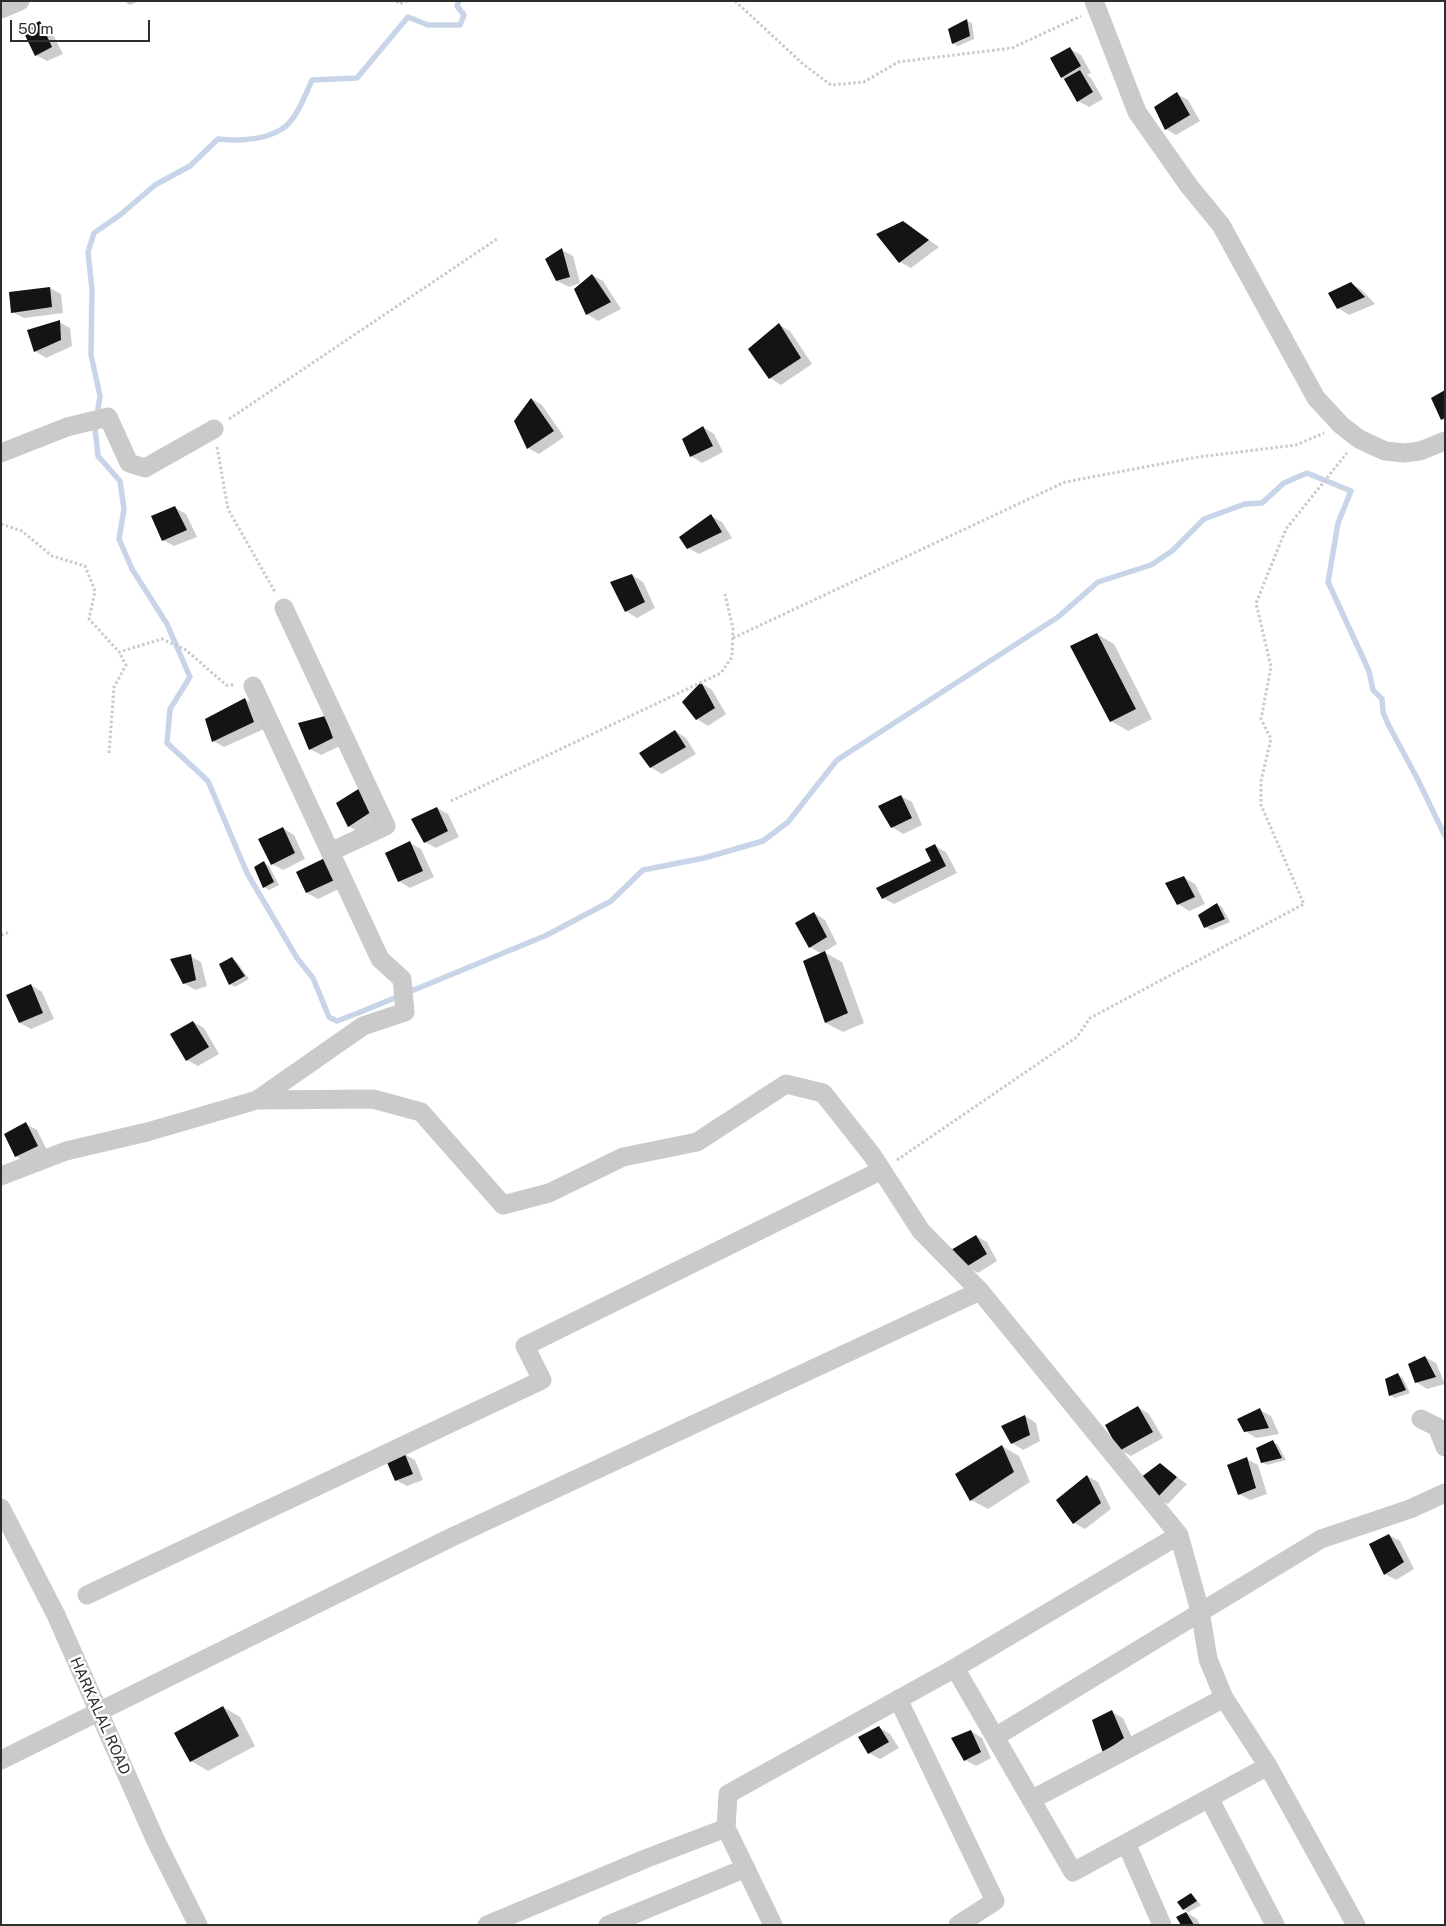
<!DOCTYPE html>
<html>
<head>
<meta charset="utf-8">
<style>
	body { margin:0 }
	#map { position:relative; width:1446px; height:1926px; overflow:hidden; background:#fff; font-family:"Public Sans",sans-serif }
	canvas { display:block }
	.frame { position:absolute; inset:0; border:2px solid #2d2d2d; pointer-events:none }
	.scale { position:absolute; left:10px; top:20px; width:140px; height:22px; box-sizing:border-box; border:2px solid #2d2d2d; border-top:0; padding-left:6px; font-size:15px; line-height:18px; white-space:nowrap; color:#2d2d2d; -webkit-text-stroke:4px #fff; paint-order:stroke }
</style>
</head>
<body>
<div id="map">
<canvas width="1446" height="1926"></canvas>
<div class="frame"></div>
<div class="scale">50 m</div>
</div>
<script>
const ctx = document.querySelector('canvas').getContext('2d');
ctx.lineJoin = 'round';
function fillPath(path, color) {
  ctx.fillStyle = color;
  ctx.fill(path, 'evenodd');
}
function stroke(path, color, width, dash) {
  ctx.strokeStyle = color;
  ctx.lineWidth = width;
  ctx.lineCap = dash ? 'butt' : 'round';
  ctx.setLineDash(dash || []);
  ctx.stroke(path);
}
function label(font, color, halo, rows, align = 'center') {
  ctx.font = font + ' "Public Sans",sans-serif';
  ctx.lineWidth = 5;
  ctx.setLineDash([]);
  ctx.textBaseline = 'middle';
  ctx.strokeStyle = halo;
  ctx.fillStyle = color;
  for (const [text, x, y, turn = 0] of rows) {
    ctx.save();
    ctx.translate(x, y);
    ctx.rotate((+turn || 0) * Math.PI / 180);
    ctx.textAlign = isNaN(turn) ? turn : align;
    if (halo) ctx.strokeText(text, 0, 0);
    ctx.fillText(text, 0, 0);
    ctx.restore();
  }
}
fillPath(new Path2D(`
	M124 1H139L130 5Z
	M967 21 972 23 974 39 958 46 954 44 949 29Z
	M39 23 50 29 63 54 47 61 36 55Z
	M1070 49 1081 55 1091 73 1087 75 1091 78 1103 99 1089 107 1078 101 1062 77Z
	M1177 94 1188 100 1200 121 1176 135 1166 129Z
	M903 222 939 247 911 268 900 262Z
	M562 250 573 256 580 283 569 287 557 281 547 259Z
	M592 275 603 281 621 309 598 321 587 314Z
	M1351 284 1362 290 1375 304 1349 315 1338 308Z
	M50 288 61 294 63 313 24 318 12 312Z
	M59 322 70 328 72 346 46 358 35 351Z
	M779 325 790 331 812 364 781 385 770 378 749 349Z
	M532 399 542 405 564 437 539 454 528 448Z
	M703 427 714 434 723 452 702 463 691 456Z
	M174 507 186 514 197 537 174 546 163 540Z
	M711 516 722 522 732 538 699 554 688 548Z
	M632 575 643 582 655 608 637 618 626 611 612 583Z
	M1097 634 1114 644 1152 719 1128 731 1111 721Z
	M701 683 712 690 726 714 708 726 697 719Z
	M245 699 256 705 264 729 224 747 213 741Z
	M325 717 344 744 321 755 310 749Z
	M675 731 686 738 696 754 662 774 650 767Z
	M901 796 912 802 922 825 903 834 892 827Z
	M338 804 384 816 359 832 348 826Z
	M437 808 448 814 459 837 436 848 425 842Z
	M283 828 294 835 305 859 283 870 272 864Z
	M410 843 421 849 434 877 410 888 399 881Z
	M935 846 946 852 957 873 894 904 883 898 933 862Z
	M329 858 349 884 318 899 307 893 298 872Z
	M264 863 269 866 279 885 269 890 264 887Z
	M1183 877 1195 884 1205 904 1189 911 1178 904Z
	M1217 904 1222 907 1230 922 1211 930 1205 927Z
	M814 913 825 920 837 944 824 952 842 962 864 1023 843 1032 826 1023 804 961 822 954 810 947Z
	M190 956 201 962 207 986 195 990 184 983Z
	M232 959 237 962 249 979 235 987 230 984Z
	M31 985 42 992 54 1019 31 1029 20 1023Z
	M193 1022 204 1028 219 1054 198 1066 187 1060Z
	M26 1124 37 1130 48 1152 27 1163 16 1156Z
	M976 1236 987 1242 997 1261 978 1273 966 1266Z
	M1425 1357 1436 1363 1445 1384 1427 1389 1416 1382Z
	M1398 1375 1403 1378 1410 1393 1395 1398 1390 1395Z
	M1138 1407 1149 1414 1163 1438 1131 1456 1120 1450Z
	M1260 1410 1271 1416 1279 1434 1256 1438 1245 1431Z
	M1025 1416 1036 1423 1040 1441 1023 1450 1012 1443Z
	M1273 1442 1278 1445 1286 1460 1267 1465 1262 1462Z
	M1002 1446 1019 1456 1030 1482 988 1509 971 1500Z
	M404 1454 415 1460 423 1480 407 1486 396 1480Z
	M1247 1459 1258 1465 1267 1494 1250 1500 1239 1494Z
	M1160 1465 1187 1484 1168 1504 1157 1498Z
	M1087 1476 1098 1482 1111 1509 1085 1529 1074 1523Z
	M1389 1535 1400 1541 1414 1569 1396 1580 1385 1574Z
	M223 1707 240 1717 255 1746 208 1771 191 1761Z
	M1112 1712 1123 1718 1135 1744 1115 1759 1093 1721Z
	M879 1727 890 1734 899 1748 880 1759 869 1753Z
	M971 1731 982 1738 991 1758 976 1766 965 1760Z
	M1191 1894 1201 1905 1187 1913 1197 1919 1200 1925H1182L1178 1918 1188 1912 1184 1909Z`), '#0003');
stroke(new Path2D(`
	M459 1 457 6 464 15 460 25H428L408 17 357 78 312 80C306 94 295 122 282 129 264 140 238 141 218 139L190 166 155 185 120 215 94 233 88 252 92 289 91 355 100 396 95 428 98 456 120 481 124 509 119 539 132 569 167 624 190 677 170 709 167 743 208 781 247 873 297 958 313 978 329 1017 337 1021 358 1013 547 935 611 901 643 870 704 858 763 841 788 822 837 760 1058 617 1098 582 1151 565 1172 551 1204 519 1245 504 1262 503 1284 483 1307 473 1351 491 1338 523 1328 582 1369 671 1373 690 1382 699 1383 712 1388 724 1417 778 1445 836`), '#c8d5e9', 5.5);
fillPath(new Path2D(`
	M967 19 970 36 952 44 948 29Z
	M40 21 52 47 35 56 22 29Z
	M1070 47 1081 66 1061 78 1050 58Z
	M1080 70 1093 92 1077 102 1064 79Z
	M1177 92 1190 115 1165 130 1154 107Z
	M903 221 929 240 899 263 876 234Z
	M562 248 570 277 556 281 545 259Z
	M592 274 611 302 586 315 574 289Z
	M1351 282 1365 297 1337 309 1328 293Z
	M50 287 52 307 11 313 9 292Z
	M60 320 61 340 34 352 27 330Z
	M779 323 801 358 769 379 748 349Z
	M1445 390V418L1441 420 1431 398Z
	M531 398 554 431 527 449 514 421Z
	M703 426 713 446 690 457 682 439Z
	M175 506 187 530 162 541 151 516Z
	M711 514 722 532 687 549 679 537Z
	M632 574 645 602 625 612 610 582Z
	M1097 633 1136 709 1110 722 1070 646Z
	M701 682 715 708 696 720 682 702Z
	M245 698 254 722 212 742 205 719Z
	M325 716 333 738 309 750 298 723Z
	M675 730 686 747 650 768 639 753Z
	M360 788 374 810 348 827 336 803Z
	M901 795 912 818 891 828 878 806Z
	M437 807 448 831 424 843 411 819Z
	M283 827 295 853 271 865 258 839Z
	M410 841 423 871 398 882 385 853Z
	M935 844 946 866 882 899 876 888 931 861 925 849Z
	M329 856 339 878 306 893 296 872Z
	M264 861 274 882 263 888 254 867Z
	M1184 876 1195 897 1177 905 1165 883Z
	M1217 903 1225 919 1204 928 1198 915Z
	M814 912 827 937 809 948 795 923Z
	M825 951 848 1013 825 1023 803 961Z
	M191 954 196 980 183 984 170 959Z
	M232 957 245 976 229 985 219 964Z
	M31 984 43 1013 19 1023 6 995Z
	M193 1021 209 1047 186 1061 170 1034Z
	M26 1122 38 1146 15 1157 4 1134Z
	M976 1235 987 1254 966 1267 951 1250Z
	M1425 1356 1436 1377 1415 1383 1408 1364Z
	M1398 1373 1406 1390 1389 1396 1385 1379Z
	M1138 1406 1153 1432 1119 1451 1105 1425Z
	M1260 1408 1269 1428 1244 1432 1237 1419Z
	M1025 1415 1030 1435 1011 1444 1001 1426Z
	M1273 1440 1282 1458 1261 1463 1256 1448Z
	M1002 1445 1014 1472 970 1501 955 1474Z
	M404 1452 413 1474 395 1481 386 1460Z
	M1247 1457 1256 1488 1238 1495 1227 1465Z
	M1160 1463 1177 1477 1156 1499 1136 1481Z
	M1087 1475 1101 1503 1073 1524 1056 1500Z
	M1389 1534 1404 1562 1384 1575 1369 1544Z
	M223 1706 239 1736 190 1762 174 1733Z
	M1112 1710 1124 1738 1103 1753 1092 1720Z
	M879 1726 889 1742 868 1754 858 1737Z
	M971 1730 981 1752 964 1761 951 1738Z
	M1191 1893 1197 1901 1183 1910 1177 1902Z
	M1186 1912 1194 1925H1181L1176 1917Z`), '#141414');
stroke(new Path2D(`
	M397 1 399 4 407 1
	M735 1 803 64 831 85 864 82 898 62 1012 48 1081 16
	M229 419 497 239
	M217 447 228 509 275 592
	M1 524 22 531 52 556 85 566 95 591 89 619 119 652 162 639 186 650 226 685H235
	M733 638 1065 482 1198 457 1296 445 1324 433
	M109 753 114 687 126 665 119 652
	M451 801 721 673 732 657 733 629 725 594
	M1 935 10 932
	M897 1160 1077 1037 1090 1018 1304 904 1261 805V781L1271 739 1261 719 1271 667 1256 603 1286 529 1347 453`), '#cacaca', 3, [2.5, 2.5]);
stroke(new Path2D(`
	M1094 1 1137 112 1189 186 1221 225 1316 398 1341 425 1359 439 1385 451 1404 453 1420 451 1445 441
	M1 9 20 1
	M1 453 67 427 108 417 129 463 145 468 214 429
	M284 608 386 826 330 852
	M253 686 380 959 402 979 405 1012 363 1026 257 1100
	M1 1176 66 1151 147 1132 257 1100 373 1099 421 1112 503 1205 549 1193 623 1157 697 1142 786 1084 823 1093 872 1155 921 1231 980 1291 1179 1535 1200 1611 1208 1659 1224 1698 1268 1766 1356 1925
	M1421 1419 1437 1427 1445 1447
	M1 1508 56 1615 155 1839 198 1925
	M87 1595 542 1380 525 1346 882 1170
	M955 1668 1073 1872 1268 1766
	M898 1699 995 1901 958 1925
	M995 1737 1321 1539 1410 1509 1445 1493
	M1 1760 452 1537 980 1291
	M1209 1798 1275 1925
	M1031 1800 1224 1698
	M1126 1843 1162 1925
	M487 1925 645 1859 726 1828
	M608 1925 746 1868
	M773 1925 726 1828 728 1794 955 1668 1179 1535`), '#cacaca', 19);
label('15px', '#2d2d2d', '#fff', [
	["HARKALAL ROAD",100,1716,66]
]);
</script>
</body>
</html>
